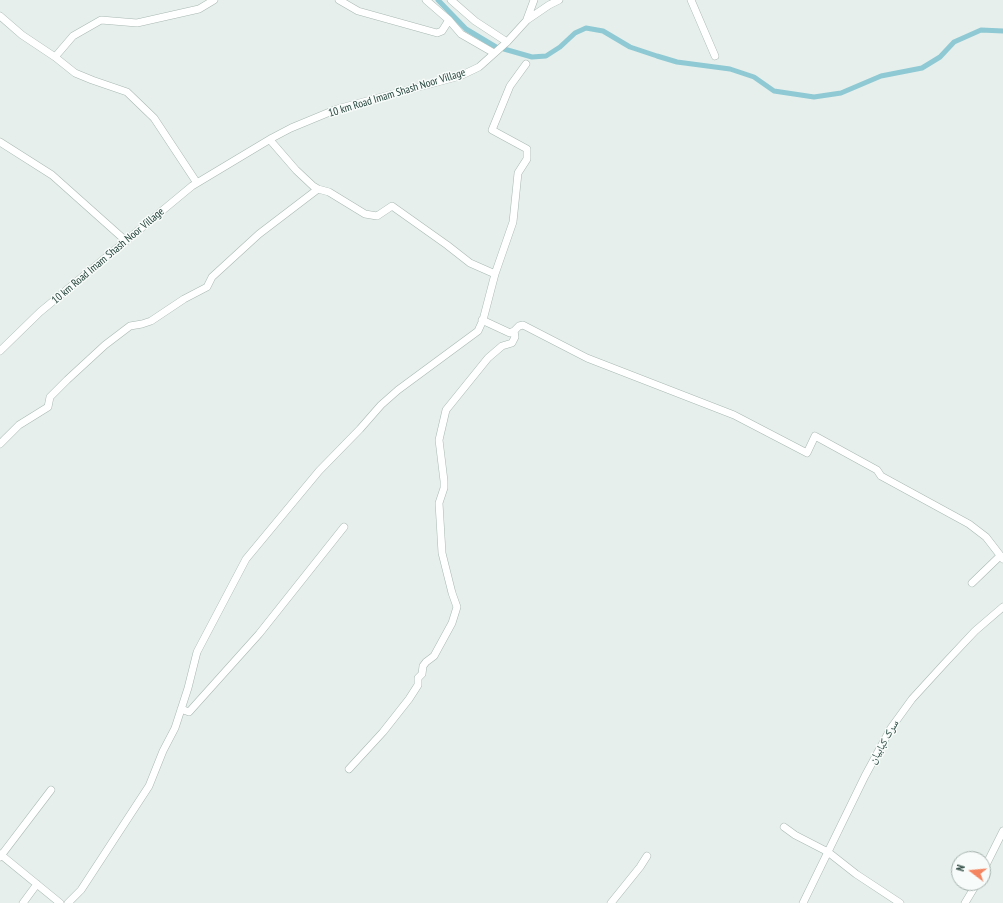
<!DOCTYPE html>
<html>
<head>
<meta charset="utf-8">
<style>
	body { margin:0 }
	#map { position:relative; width:1003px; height:903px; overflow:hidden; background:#e6efeb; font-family:"PT Sans Narrow",sans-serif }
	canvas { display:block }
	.north { position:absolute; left:951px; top:851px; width:40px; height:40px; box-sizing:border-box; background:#f7fbf9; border:1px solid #a3b1ad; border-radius:50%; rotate:286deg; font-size:11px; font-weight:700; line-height:16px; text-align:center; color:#24423a }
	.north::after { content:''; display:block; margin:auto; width:14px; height:18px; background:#f4845f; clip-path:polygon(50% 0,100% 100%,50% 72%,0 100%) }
</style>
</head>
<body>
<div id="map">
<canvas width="1003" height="903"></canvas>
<div class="north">N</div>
</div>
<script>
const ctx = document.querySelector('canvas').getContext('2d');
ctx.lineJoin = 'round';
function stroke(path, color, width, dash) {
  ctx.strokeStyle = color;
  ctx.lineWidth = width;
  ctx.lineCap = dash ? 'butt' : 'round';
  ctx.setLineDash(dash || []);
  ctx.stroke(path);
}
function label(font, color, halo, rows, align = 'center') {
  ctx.font = font + ' "PT Sans Narrow","Noto Naskh Arabic",sans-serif';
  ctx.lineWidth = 3;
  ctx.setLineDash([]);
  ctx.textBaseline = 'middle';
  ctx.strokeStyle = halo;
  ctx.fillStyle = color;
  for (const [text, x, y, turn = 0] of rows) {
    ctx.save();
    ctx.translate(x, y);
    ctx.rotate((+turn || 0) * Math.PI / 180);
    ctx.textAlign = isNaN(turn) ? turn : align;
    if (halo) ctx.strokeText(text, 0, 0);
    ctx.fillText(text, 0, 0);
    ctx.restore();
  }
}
stroke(new Path2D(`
	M438 0 466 29 496 47
	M504 49 532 57 546 56 560 47 575 33 586 28 603 31 630 47 657 56 677 62 730 69 754 77 774 91 814 97 841 93 881 76 922 68 940 57 954 42 981 30 1003 31`), '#8ec9d4', 5);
const minor = new Path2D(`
	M339 0 358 11 437 33 442 31 449 20
	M426 0 449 20 461 34 494 53
	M451 0 475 21 507 42
	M691 0 715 56
	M0 16 22 35 55 57 75 73 92 80 127 92 154 118 197 183
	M527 19 534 0
	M55 57 73 36 101 20 137 23 199 9 214 0
	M270 140 296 170 313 186 318 189 329 192 365 214 377 216 392 206 447 245 470 263 495 274
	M0 142 52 175 126 241
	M482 320 510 333 514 331 519 326 523 325 587 358 734 415 807 453 815 436 877 470 881 476 969 524 986 537 1003 559
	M0 351 40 312 192 186 272 138 291 128 337 109 460 76 479 67 507 42 527 20 549 5 559 0
	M0 444 19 425 48 407 50 397 67 380 105 345 130 326 142 324 151 321 184 299 207 287 212 277 259 234 318 189
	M972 583 1000 556
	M181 709 189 712 259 634 344 527
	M349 769 383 732 409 699 418 685V678L422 674 423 666 426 662 434 656 452 623 457 607 452 593 442 553 439 503 444 488V481L439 440 446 410 488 358 502 346 512 343 515 337 514 331
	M784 827 795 835 828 852 856 874 900 903
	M0 854 60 903
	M0 857 51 790
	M983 871 1003 831
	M23 903 37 884
	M68 903 81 890 149 786 163 751 175 728 188 688 197 652 246 559 319 471 360 429 381 405 398 390 478 331 483 320 495 274 513 222 518 173 527 159V149L492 130 510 86 526 64
	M611 903 640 867 647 856
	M803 903 865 776 891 728 912 699 944 664 975 631 1003 607
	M965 903 977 883`);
stroke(minor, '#a8b8b2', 8);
stroke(minor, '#fff', 7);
label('11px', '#24423a', '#f7fbf9', [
	["10 km Road Imam Shash Noor Village",397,93,-17],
	["10 km Road Imam Shash Noor Village",108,256,-40],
	["سرک کبابیان",884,742,-60]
]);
</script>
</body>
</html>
